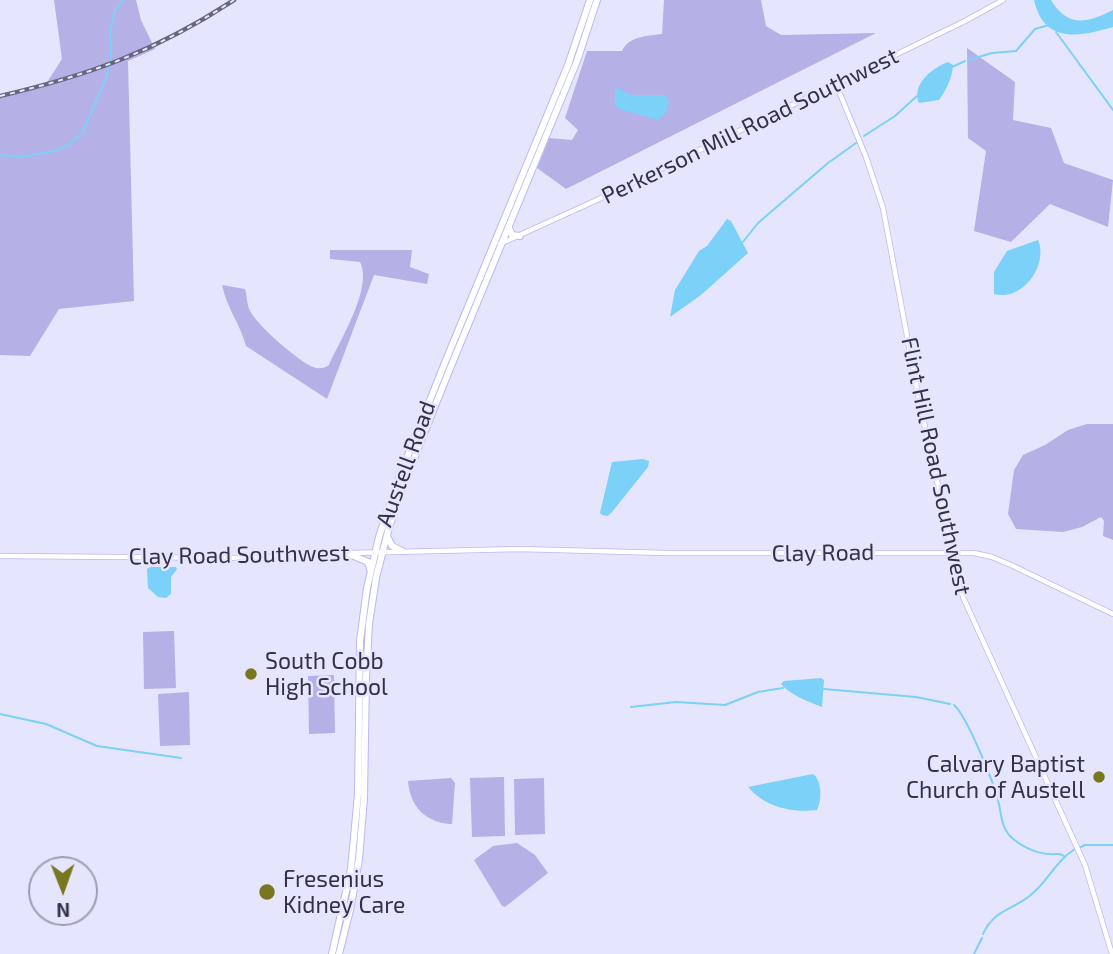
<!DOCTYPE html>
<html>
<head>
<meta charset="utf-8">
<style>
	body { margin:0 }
	#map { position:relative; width:1113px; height:954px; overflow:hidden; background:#e6e5fe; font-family:"Exo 2",sans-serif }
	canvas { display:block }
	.north { position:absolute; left:28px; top:856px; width:70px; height:70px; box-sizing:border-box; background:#e6e5fe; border:2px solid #9e9db5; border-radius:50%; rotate:179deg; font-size:19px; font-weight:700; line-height:28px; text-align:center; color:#333048 }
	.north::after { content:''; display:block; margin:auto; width:24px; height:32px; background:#79771e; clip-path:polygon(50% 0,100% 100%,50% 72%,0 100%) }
</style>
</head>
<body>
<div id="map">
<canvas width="1113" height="954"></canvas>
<div class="north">N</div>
</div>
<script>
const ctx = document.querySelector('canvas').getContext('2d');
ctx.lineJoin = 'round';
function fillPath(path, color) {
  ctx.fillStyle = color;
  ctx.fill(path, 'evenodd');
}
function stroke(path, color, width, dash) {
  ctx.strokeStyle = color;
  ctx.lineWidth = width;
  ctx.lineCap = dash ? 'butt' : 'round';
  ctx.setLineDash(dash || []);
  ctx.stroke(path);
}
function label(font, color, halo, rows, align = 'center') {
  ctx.font = font + ' "Exo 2",sans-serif';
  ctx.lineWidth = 5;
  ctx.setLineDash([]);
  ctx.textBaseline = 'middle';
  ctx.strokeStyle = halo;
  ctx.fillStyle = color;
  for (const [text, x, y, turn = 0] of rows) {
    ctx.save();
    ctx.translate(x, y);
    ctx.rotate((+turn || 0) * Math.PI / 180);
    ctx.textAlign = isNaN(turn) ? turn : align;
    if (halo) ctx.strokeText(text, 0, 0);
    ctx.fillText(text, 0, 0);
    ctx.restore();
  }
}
fillPath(new Path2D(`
	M54 0H136L141 20 155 49 128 61 134 301 59 309 30 356 0 355V98L44 87 62 59Z
	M664 0H761L766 26 781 35 876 33 566 189 537 168 549 138 572 140 578 130 565 118 587 51H622C629 36 647 36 662 34Z
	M967 48 1015 82 1013 120 1051 128 1064 163 1113 180 1108 227 1050 204 1011 242 974 231 986 151 968 138Z
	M330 250H412L410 267 429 274 427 284 374 275 327 399 246 346C240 323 227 309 222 285L245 289C247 296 247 305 250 311 258 326 298 361 313 367 319 369 323 369 329 365 340 340 373 288 360 262L330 259Z
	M1087 424H1113V540L1103 536 1104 521 1101 517 1082 527 1063 532 1016 529 1008 514 1014 470 1023 455 1045 445 1068 430Z
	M174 631 176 688 144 689 143 632Z
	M334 675 335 733 309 734 308 676Z
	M189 692 190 745 160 746 158 694Z
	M504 777 505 836 472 837 470 778Z
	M451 778 455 783 452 824C426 823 410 807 408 781Z
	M544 778 545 834 515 835 514 779Z
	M517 843 535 855 548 873 505 907 502 906 474 860 493 846Z`), '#b5b0e6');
fillPath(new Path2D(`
	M1034 0H1051C1068 28 1087 23 1113 10V27C1079 37 1044 44 1034 0Z
	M948 62 953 65C952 78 947 89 939 100L919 103C911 85 932 68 948 62Z
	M618 88 631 95H665L669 102 666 112 660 119H655L619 109 615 105V89Z
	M727 219 731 221 748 253 701 295 670 317 675 290 699 251 707 246Z
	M1038 240C1049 265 1022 302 994 294V272L1007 251Z
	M643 459 649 461 648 467 612 512 608 516 602 515 600 513 612 462Z
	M150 567H176L177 569 171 577V594L166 598 158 597 148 588 147 569Z
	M821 678 824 680 822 707C809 702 790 695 781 684L784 681Z
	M813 774C822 780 822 800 817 810 792 813 765 807 748 787Z`), '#7bd1f7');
stroke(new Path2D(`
	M1056 32 1113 110
	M968 60 992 53 1016 51 1035 29 1049 25
	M952 67 965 61
	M864 136 895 116 917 96
	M0 155 20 157 56 151 70 144 82 133 105 81 111 61 110 30 115 10 123 0
	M743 242 758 223 828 163 856 143
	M824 689 916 697 950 704
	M954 705C967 716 993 781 998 800 1001 811 1001 827 1010 836 1019 845 1036 854 1050 854 1057 855 1058 852 1064 856
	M631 707 676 702 725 705 758 692 783 688
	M0 714 46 724 97 746 181 758
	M1081 847 1085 845H1113
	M983 934C995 908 1015 910 1033 893 1049 879 1057 860 1075 849
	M974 954 982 938`), '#7bd1f7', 2);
const secondary = new Path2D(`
	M836 84 866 157 883 208 920 405 963 597 1085 865 1112 954
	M500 244 597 200 965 21 1003 0
	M351 553 520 549 666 553H974L992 557 1011 565 1113 614
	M0 556 248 558 342 554`);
const primary = new Path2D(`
	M509 228 512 235 520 236
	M387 536 392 546 402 551
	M340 554 354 556 368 562 370 569
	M332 954 351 869 358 794 360 641 367 588 379 537 398 480 446 360 568 65 590 0
	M339 954 351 906 359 859 364 798 366 679 369 624 376 578 388 531 401 491 449 371 577 61 597 0`);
stroke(secondary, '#bcb7f3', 6);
stroke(primary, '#bcb7f3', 8);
stroke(secondary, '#fff', 4.5);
stroke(primary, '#fff', 6);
const rail = new Path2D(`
	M0 96C90 75 156 51 234 0`);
stroke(rail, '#69667f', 4.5);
stroke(rail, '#e6e5fe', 2, [5]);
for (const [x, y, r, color] of [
	[251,674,7,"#79771e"],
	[1099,777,7,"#79771e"],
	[267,892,9,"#79771e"]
]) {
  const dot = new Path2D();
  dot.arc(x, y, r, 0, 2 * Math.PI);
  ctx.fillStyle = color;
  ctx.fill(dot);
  stroke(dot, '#e6e5fe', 2.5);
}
label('23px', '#333048', '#e6e5fe', [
	["Perkerson Mill Road Southwest",750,126,-26],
	["Austell Road",406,464,-70],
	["Flint Hill Road Southwest",936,466,78],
	["Clay Road",823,553,-1],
	["Clay Road Southwest",239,555,-1]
]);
label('23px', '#333048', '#e6e5fe', [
	["South Cobb",265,661],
	["High School",265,687],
	["Calvary Baptist",1085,764,"right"],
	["Church of Austell",1085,790,"right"],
	["Fresenius",283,879],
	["Kidney Care",283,905]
], 'left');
</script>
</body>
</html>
